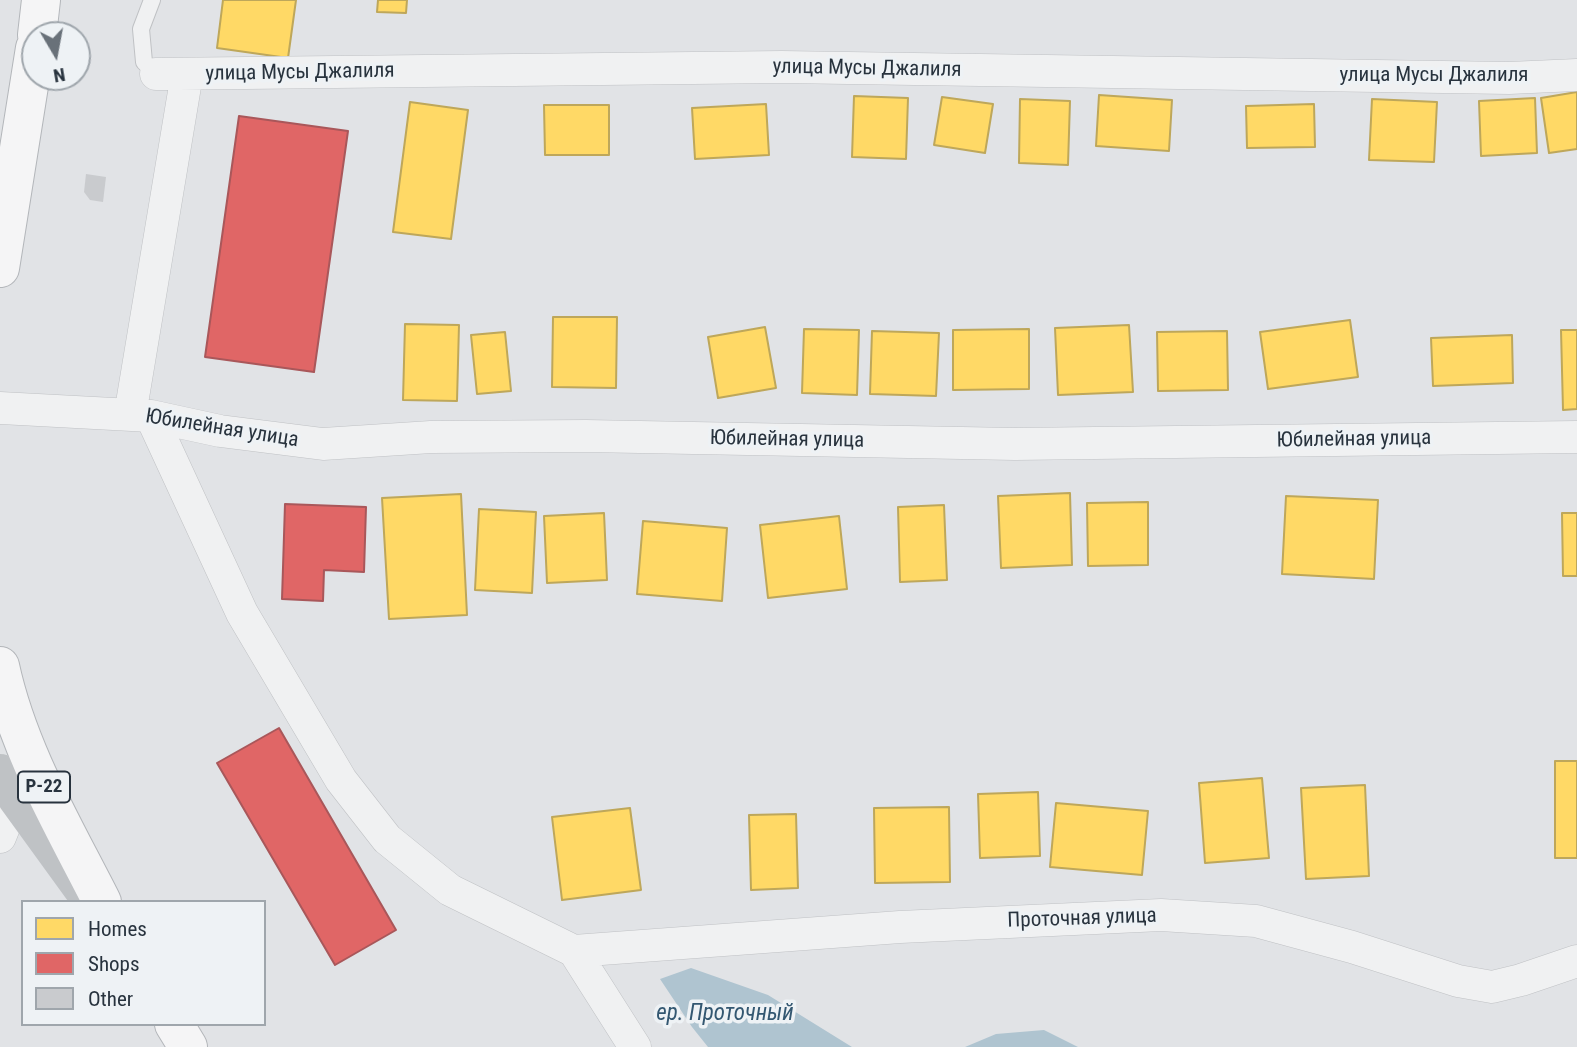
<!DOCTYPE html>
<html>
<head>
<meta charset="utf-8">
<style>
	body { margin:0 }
	#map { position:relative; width:1577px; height:1047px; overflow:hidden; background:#e1e3e6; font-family:"Roboto Condensed",sans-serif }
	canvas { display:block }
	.legend { position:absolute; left:21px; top:900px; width:245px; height:126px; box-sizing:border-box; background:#eef2f5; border:2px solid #9fa6ac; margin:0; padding:9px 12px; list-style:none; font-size:21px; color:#28333e }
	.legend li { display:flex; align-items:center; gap:14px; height:35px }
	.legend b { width:35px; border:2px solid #9fa6ac }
	.north { position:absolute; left:21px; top:21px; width:70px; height:70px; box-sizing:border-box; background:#eef2f5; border:2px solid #9fa6ac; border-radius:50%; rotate:170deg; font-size:19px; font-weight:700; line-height:28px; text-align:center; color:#28333e }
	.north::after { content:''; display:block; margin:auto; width:24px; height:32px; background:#697179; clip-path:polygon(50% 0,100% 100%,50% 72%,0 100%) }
</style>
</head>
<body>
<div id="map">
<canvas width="1577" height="1047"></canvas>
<ul class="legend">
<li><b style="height:19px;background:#ffd966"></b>Homes</li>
<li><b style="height:19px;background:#e06666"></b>Shops</li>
<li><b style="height:19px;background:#c9cbce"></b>Other</li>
</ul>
<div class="north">N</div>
</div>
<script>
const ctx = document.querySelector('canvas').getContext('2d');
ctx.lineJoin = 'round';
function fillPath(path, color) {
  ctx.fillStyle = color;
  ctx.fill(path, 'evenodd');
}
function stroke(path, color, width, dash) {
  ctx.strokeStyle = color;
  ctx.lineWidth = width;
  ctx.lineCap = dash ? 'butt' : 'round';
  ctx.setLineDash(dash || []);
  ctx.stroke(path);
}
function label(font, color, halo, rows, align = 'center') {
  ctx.font = font + ' "Roboto Condensed",sans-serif';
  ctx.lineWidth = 7;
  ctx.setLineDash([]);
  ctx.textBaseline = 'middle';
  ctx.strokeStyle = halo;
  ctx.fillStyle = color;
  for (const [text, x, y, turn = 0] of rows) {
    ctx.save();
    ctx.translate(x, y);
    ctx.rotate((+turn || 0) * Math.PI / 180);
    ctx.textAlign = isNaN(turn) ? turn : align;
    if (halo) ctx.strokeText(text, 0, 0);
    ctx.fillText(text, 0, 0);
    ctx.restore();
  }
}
fillPath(new Path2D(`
	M691 968 768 995 852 1047H708L692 1027 660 979Z
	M1044 1030 1078 1047H965L996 1034Z`), '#afc4d0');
const homes = new Path2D(`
	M223 0H296L288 58 217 48Z
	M378 0H407L406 13 377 12Z
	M1577 92V149L1549 153 1541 98Z
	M1099 95 1172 100 1169 151 1096 146Z
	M854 96 908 98 906 159 852 157Z
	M942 97 993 104 985 153 934 145Z
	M1535 98 1537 153 1481 156 1479 101Z
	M1020 99 1070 101 1068 165 1019 163Z
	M1372 99 1437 102 1434 162 1369 160Z
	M410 102 468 110 451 239 393 232Z
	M766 104 769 155 695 159 692 108Z
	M1314 104 1315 147 1247 148 1246 106Z
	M544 105H609V155H545Z
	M553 317H617L616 388 552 387Z
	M1350 320 1358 377 1268 389 1260 332Z
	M405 324 459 325 457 401 403 400Z
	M1129 325 1133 392 1058 395 1055 328Z
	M765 327 776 388 718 398 708 337Z
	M804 329 859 330 857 395 802 393Z
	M1029 329V389L953 390V330Z
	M1561 330H1577V409L1563 410Z
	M872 331 939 333 936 396 870 394Z
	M1227 331 1228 390 1158 391 1157 332Z
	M505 332 511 391 477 394 471 335Z
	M1512 335 1513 383 1433 386 1431 338Z
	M1070 493 1072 565 1001 568 998 496Z
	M461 494 467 615 389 619 382 498Z
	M1286 496 1378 500 1374 579 1282 574Z
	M1148 502V565L1088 566 1087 503Z
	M944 505 947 580 900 582 898 507Z
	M479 509 536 512 532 593 475 590Z
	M604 513 607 580 547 583 544 516Z
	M1562 513H1577V576H1563Z
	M839 516 847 589 768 598 760 525Z
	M643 521 727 528 722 601 637 594Z
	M1555 761H1577V858H1555Z
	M1262 778 1269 858 1205 863 1199 783Z
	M1365 785 1369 876 1306 879 1301 788Z
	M1038 792 1040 856 980 858 978 794Z
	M1056 803 1148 811 1142 875 1050 867Z
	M949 807 950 882 875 883 874 808Z
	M630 808 641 890 562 900 552 817Z
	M796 814 798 888 751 890 749 815Z`);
fillPath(homes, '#ffd966');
stroke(homes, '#bea75a', 2);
const shops = new Path2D(`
	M239 116 348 131 314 372 205 357Z
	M285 504 366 507 364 572 324 570 323 601 282 599Z
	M279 728 396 930 335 965 217 763Z`);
fillPath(shops, '#e06666');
stroke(shops, '#a9575a', 2);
fillPath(new Path2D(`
	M86 174 106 177 103 202 90 200 84 192Z`), '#c9cbce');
const service = new Path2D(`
	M152 0 141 29 144 62 156 74`);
const minor = new Path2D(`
	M156 74 782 67 1509 78 1577 75
	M0 408 151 416 220 431 323 444 431 437 586 436 1015 444 1577 437
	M130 415 187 74
	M151 416 242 613 341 780 387 839 450 890 574 951 635 1047
	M0 837 16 797
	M574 951 900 927 1161 915 1256 921 1352 947 1458 981 1492 987 1521 980 1577 961`);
const trunk = new Path2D(`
	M37 35 41 0
	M0 268 35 48
	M0 666C18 750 63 825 102 902
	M174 1024 188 1047`);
stroke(service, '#bfc1c4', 18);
stroke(minor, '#bfc1c4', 33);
stroke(trunk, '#b3b6ba', 40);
stroke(service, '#f0f1f2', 16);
stroke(minor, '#f0f1f2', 32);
stroke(new Path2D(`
	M0 773 16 797 82 888`), '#bfc2c5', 38);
stroke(trunk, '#f5f5f6', 38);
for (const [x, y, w] of [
	[44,787,52]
]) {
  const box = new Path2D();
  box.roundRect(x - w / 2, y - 15.5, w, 31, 5);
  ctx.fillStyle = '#eef2f5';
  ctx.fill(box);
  stroke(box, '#28333e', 2);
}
label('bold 19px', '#28333e', null, [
	["Р-22",44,787]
]);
label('21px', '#28333e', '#eef2f5', [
	["улица Мусы Джалиля",867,69,1],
	["улица Мусы Джалиля",300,73,-1],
	["улица Мусы Джалиля",1434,76],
	["Юбилейная улица",222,429,9],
	["Юбилейная улица",787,440,1],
	["Юбилейная улица",1354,440,-1],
	["Проточная улица",1082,919,-2]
]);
label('italic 23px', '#335771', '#eef2f5', [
	["ер. Проточный",725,1014]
]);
</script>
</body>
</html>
